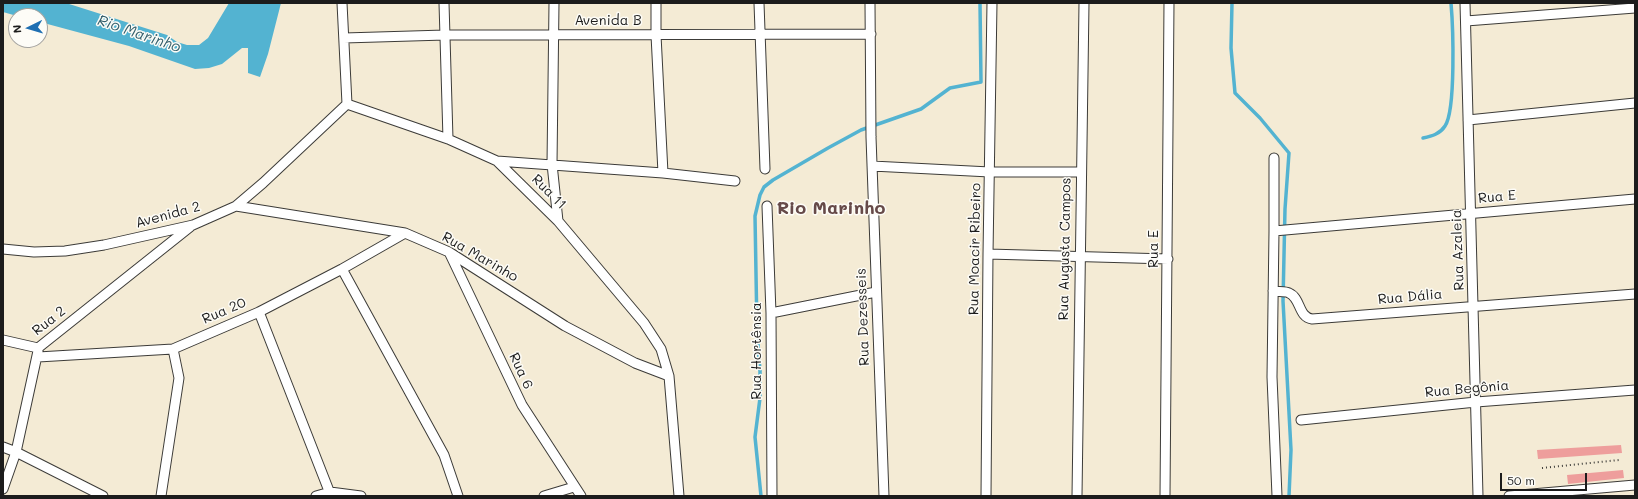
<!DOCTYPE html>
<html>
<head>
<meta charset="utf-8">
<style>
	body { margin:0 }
	#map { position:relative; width:1638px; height:499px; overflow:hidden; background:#f4ebd5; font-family:Mali,sans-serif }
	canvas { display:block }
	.frame { position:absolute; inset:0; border:4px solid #1c1c1c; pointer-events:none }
	.north { position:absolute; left:8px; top:8px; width:40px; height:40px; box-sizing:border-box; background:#fdfcf7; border:1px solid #a3a29f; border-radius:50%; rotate:265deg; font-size:11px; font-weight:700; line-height:16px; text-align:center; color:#1c1c1c }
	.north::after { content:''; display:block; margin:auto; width:14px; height:18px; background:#1f6fb2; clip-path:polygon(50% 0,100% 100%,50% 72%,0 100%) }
	.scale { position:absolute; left:1500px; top:473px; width:87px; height:18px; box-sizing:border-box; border:2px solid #1c1c1c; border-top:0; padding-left:5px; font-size:12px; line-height:14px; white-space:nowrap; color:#1c1c1c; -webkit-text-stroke:3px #fdfcf7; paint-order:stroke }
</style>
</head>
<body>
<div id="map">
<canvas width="1638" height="499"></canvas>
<div class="frame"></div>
<div class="north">N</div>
<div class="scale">50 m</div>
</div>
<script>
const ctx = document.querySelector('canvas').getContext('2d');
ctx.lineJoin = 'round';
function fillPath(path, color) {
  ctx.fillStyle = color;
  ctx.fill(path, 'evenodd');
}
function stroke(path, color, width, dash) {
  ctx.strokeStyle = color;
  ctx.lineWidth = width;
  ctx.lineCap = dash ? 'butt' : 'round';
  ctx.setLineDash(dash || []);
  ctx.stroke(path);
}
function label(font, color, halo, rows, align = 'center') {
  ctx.font = font + ' Mali,sans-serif';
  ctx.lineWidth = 3;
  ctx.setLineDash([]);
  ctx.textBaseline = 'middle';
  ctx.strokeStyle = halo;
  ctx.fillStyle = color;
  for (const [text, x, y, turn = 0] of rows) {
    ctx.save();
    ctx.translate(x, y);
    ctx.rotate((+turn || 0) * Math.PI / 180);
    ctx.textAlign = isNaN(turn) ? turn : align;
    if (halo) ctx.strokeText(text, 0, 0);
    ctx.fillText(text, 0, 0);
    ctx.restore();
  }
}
fillPath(new Path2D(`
	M3 3H66L167 35 177 42 187 45H199L208 38 229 3H281L268 54 260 77 248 73V48H242L222 64 209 68 195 69 129 46 40 22V16H17L3 12Z`), '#53b3d1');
stroke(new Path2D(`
	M1232 3 1231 48 1235 93 1260 118 1289 153 1285 209 1283 301 1291 450 1289 496
	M1423 138C1432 136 1440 134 1445 126 1456 110 1453 26 1451 3
	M761 496 755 437 760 398V371L757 331 755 216 760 195 764 187 773 180 828 148 861 130 921 109 950 88 981 82 980 3`), '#53b3d1', 3.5);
fillPath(new Path2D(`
	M1621 445 1622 453 1538 459 1537 450Z
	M1623 470 1624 478 1568 484 1567 475Z`), '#ee9e9c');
const minor = new Path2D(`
	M342 3 347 104
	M444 3 448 139
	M554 3 552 164 558 221
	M656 3V35L663 173
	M759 3 765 169
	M870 3 871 137 884 496
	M1465 3 1478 496
	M1466 21 1635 8
	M344 38 445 35 871 34
	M347 104 448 139 497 161 558 221 644 323 661 349 669 376 679 496
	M1468 120 1635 103
	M1274 158V231
	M497 161 663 173 735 181
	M872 166 990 172H1080
	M236 206 405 233 449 252 565 326 635 363 669 376
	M767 206 771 313 772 496
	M3 249 34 252 65 251 104 245 193 225 236 206 263 183 347 104
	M449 252 522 405 581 496
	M988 254 1168 259
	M342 269 444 455 458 496
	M1273 291C1278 292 1285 291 1289 293 1301 298 1298 317 1312 319L1635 294
	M259 312 331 496
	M771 313 876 292
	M3 340 38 348
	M38 348 190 227
	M38 357 173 349 259 312 342 269 405 233
	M1301 420 1476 402 1635 390
	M3 447 16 452 103 496
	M3 489 16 452 38 351
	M161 496 179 378 173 349
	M316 496 330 492 361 496
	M544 496 574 487
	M986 496 988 254 992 3
	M1077 496 1084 3
	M1165 496 1169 3
	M1277 496 1272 377 1274 231 1635 199
	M1509 496 1635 485`);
stroke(minor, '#3c3b38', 11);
stroke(new Path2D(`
	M1542 468 1619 460`), '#3c3b38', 2, [1, 3]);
stroke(minor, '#fff', 9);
label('14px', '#1c1c1c', '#fdfcf7', [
	["Avenida B",608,21],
	["Rua 11",549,192,45],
	["Rua E",1497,197,-5],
	["Avenida 2",168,215,-15],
	["Rua Moacir Ribeiro",975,249,-89],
	["Rua Augusta Campos",1065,249,-89],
	["Rua E",1154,249,-90],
	["Rua Azaleia",1458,250,-92],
	["Rua Marinho",480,257,30],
	["Rua Dália",1410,297,-5],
	["Rua 20",224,311,-23],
	["Rua Dezesseis",863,317,-92],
	["Rua 2",49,321,-38],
	["Rua Hortênsia",757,351,-90],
	["Rua 6",521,371,65],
	["Rua Begônia",1467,389,-5]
]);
label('italic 15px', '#35606d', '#fdfcf7', [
	["Rio Marinho",139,34,19]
]);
label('bold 18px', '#664a49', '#fdfcf7', [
	["Rio Marinho",831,208]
]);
</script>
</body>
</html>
